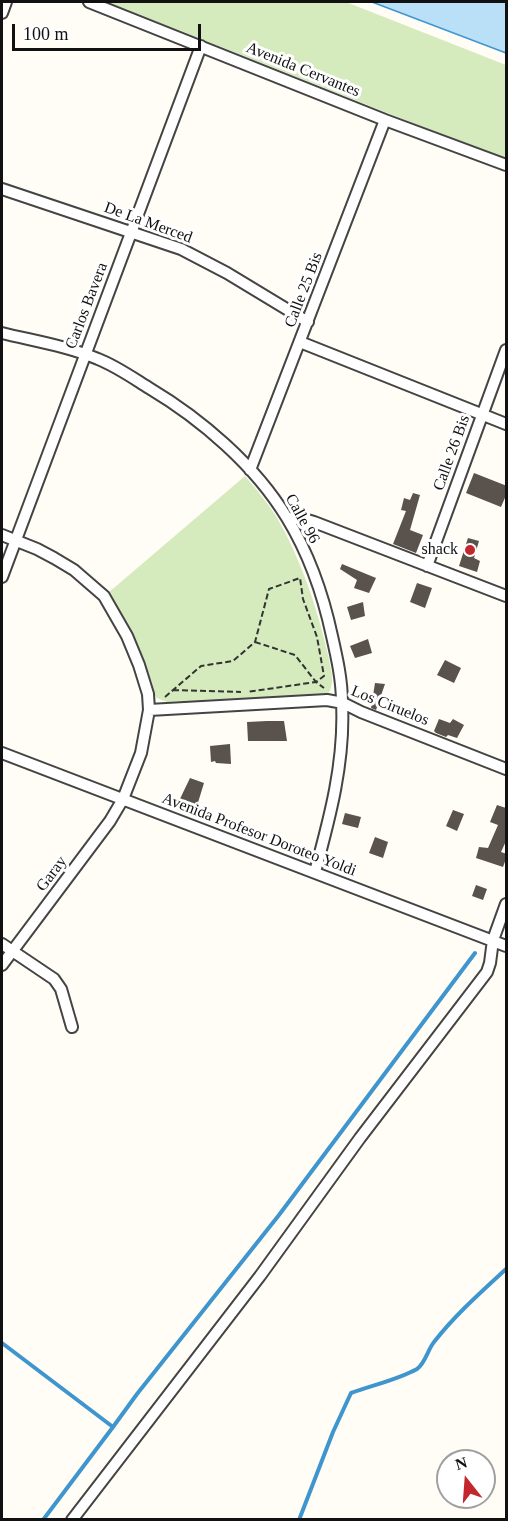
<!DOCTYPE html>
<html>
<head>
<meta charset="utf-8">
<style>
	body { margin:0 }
	#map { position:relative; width:508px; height:1521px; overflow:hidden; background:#fffdf5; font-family:"Times New Roman",serif }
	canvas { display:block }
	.frame { position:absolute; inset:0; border:3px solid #111; pointer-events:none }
	.north { position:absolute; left:436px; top:1449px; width:60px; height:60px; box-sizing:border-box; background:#fff; border:2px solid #a0a0a0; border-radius:50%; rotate:343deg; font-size:16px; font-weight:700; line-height:24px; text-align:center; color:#111 }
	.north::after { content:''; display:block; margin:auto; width:21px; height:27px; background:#c4262e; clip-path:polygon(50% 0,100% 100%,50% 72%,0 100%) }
	.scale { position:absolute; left:12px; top:24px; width:189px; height:27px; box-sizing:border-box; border:3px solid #111; border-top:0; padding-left:8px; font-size:18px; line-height:21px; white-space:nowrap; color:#111; -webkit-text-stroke:4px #fff; paint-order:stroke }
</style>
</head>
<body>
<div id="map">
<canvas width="508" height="1521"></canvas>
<div class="frame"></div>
<div class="north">N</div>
<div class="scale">100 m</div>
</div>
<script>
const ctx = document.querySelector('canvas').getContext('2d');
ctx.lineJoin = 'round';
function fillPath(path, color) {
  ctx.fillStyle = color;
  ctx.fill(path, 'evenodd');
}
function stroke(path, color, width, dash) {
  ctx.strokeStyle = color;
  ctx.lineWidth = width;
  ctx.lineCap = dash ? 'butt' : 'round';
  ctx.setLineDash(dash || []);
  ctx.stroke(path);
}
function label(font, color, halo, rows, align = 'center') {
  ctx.font = font + ' "Times New Roman",serif';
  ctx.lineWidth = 6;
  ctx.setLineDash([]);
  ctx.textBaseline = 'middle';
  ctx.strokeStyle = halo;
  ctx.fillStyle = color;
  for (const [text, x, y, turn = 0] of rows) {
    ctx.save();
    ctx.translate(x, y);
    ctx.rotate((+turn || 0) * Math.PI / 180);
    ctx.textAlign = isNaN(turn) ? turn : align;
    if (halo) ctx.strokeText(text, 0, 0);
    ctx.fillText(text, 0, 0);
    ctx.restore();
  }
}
fillPath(new Path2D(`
	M108 2H346L506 65V160Z
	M245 476C256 489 267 502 276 516 301 559 317 607 328 655 330 665 334 678 331 687 330 693 327 694 322 697L167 702 157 698 153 694 139 649 108 593Z`), '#d5ebbd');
const water = new Path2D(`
	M372 2H506V53Z`);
fillPath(water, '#b9e0f7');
stroke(water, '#3f96cf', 1.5);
stroke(new Path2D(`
	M2 1343 113 1427 137 1394 279 1215 475 953
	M43 1520 113 1427
	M299 1520 333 1432 351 1393C373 1385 397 1380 417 1369 425 1364 428 1349 434 1342 455 1315 481 1292 506 1269`), '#3f96cf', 4);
fillPath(new Path2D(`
	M474 473 507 486V493L501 507 466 493Z
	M413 493 420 495 410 530 423 535 416 553 393 544 406 511 401 510 404 498 410 500Z
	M468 538 479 541 474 558 480 561 477 572 459 566Z
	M342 564 376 578 369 593 354 588 357 580 340 569Z
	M417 583 432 588 425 608 410 602Z
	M363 602 365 616 351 620 347 607Z
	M368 639 372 653 355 658 350 646Z
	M445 660 461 668 454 683 437 675Z
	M375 683 385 684 376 710 371 708Z
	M439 719 450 723 453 719 464 725 457 738 448 735 446 737 436 733 434 731Z
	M267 721H284L287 741H248L247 722Z
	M230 744 231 764 216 763 215 761 211 762 210 746Z
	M190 778 204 783 196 809 178 803Z
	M497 805 506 808 507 806V839L501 852 507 854V856L503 867 476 858 479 847 488 848 498 825 490 822Z
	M453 810 464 814 457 831 446 826Z
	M345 813 361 817 358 828 342 824Z
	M375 837 388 842 383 858 369 853Z
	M476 885 487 889 483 900 472 896Z`), '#5a524d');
const minor = new Path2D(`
	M89 2 385 120 506 165
	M2 13 6 2
	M2 189 181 249 227 273 308 322
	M2 333C34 341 67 346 98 359 116 366 133 378 149 388 201 419 255 465 287 518 309 554 323 594 332 636 337 658 342 680 342 703 345 761 330 817 315 872
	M300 342 506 424
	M250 470 385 120
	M287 518 304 519 314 522 506 596
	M2 535 37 549 54 558 74 570 104 596 127 636 139 665 148 694 149 710 141 753 123 799 110 821 2 965
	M427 566 506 350
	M2 577 201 46
	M149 710 327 700 343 703 361 712 506 769
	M2 753 506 946
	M2 944 54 979 61 989 72 1027
	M72 1520 260 1276 360 1138 487 972 490 963 493 940 506 904`);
stroke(minor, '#444', 14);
stroke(new Path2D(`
	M255 642 295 655 316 682 324 688
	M173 690 241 692
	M165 697 201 666 233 661 255 642 269 589 300 578 303 599 317 637 324 676 316 682 247 692`), '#333', 2, [6, 3]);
stroke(minor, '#fff', 10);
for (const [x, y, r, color] of [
	[470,550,6,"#c4262e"]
]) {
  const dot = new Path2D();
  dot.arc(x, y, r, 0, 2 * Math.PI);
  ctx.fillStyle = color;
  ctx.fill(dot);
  stroke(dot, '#fff', 2);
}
label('16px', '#111', '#fff', [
	["Avenida Cervantes",303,70,22],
	["De La Merced",148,223,20],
	["Calle 25 Bis",304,290,-69],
	["Carlos Bavera",87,306,-69],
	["Calle 26 Bis",452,453,-70],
	["Calle 96",302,519,61],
	["Los Ciruelos",390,706,22],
	["Avenida Profesor Doroteo Yoldi",259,835,21],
	["Garay",52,874,-53]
]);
label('16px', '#111', '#fff', [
	["shack",458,550]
], 'right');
</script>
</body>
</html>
